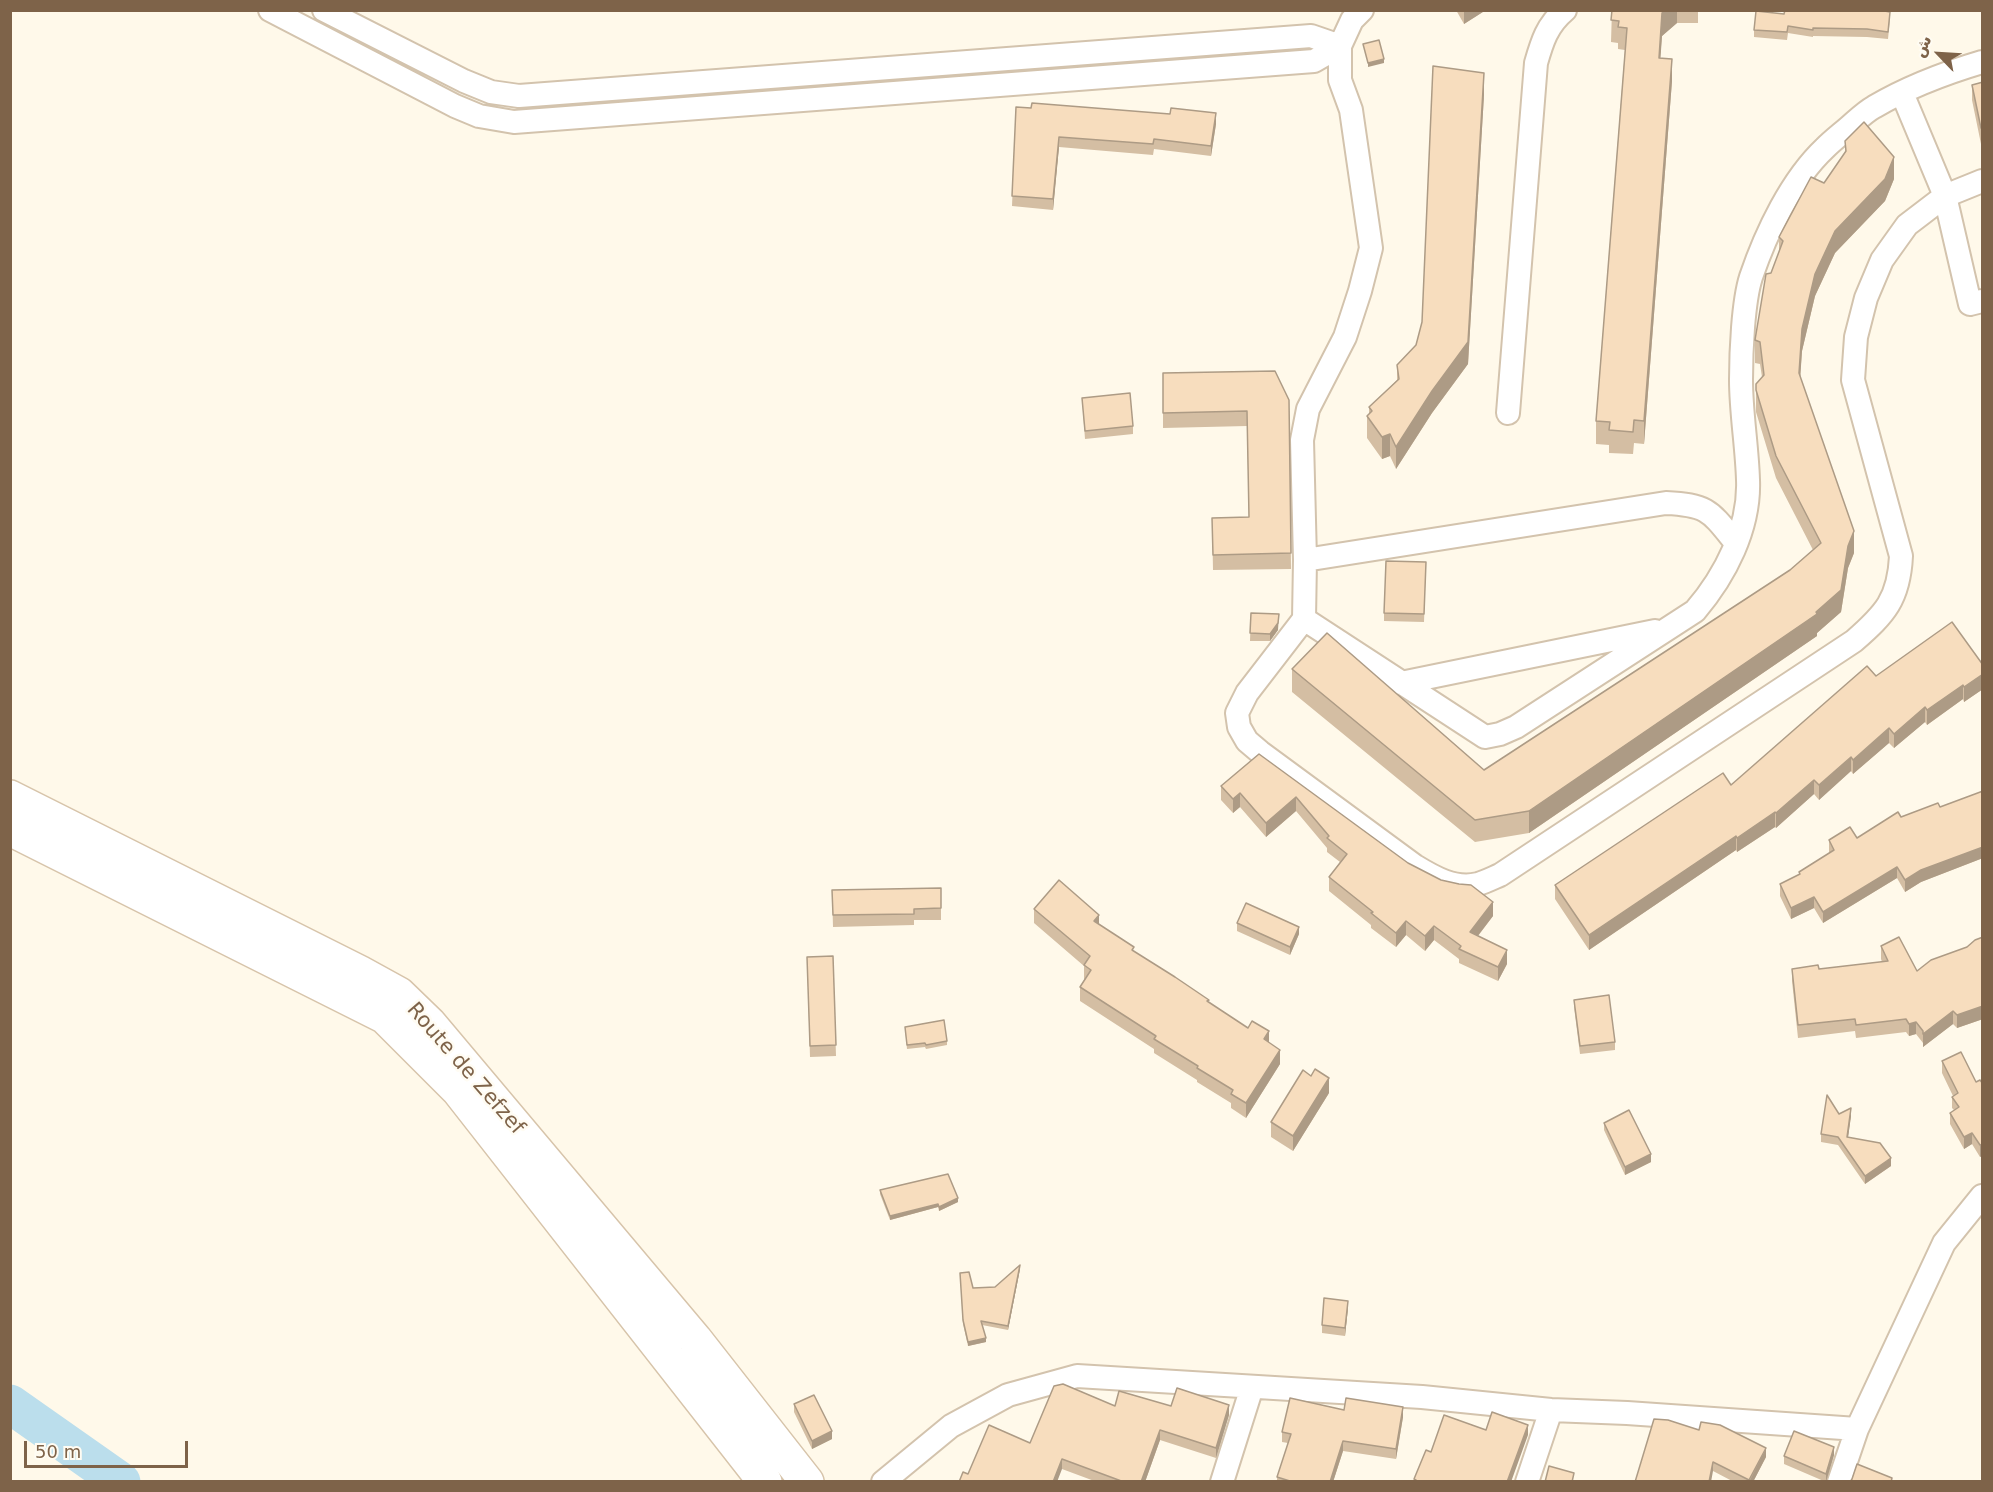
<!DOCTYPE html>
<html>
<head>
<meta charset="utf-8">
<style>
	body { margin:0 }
	#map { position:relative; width:1993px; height:1492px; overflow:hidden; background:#fff9ea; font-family:"DejaVu Sans",Cairo,sans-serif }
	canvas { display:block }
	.frame { position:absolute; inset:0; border:12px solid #7e6349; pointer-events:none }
	.north { position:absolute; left:1909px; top:24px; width:60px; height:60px; -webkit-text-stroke:4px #fffcf3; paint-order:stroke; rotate:295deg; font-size:16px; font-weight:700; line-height:24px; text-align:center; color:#7e6349 }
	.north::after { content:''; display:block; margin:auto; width:21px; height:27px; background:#7e6349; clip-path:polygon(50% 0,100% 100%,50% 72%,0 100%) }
	.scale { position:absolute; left:24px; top:1441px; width:164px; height:27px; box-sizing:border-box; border:3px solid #7e6349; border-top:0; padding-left:8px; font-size:18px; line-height:21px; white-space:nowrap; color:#7e6349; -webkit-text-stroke:4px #fffcf3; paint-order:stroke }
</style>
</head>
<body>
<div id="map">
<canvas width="1993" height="1492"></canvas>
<div class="frame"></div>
<div class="north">ش</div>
<div class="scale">50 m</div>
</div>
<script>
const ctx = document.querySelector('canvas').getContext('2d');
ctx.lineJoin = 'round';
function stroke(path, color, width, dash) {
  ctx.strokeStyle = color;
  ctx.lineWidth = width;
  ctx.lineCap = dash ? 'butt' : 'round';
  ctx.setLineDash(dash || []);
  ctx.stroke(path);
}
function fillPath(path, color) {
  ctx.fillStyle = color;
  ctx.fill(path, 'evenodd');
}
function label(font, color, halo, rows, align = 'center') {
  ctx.font = font + ' "DejaVu Sans",sans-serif';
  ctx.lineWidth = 5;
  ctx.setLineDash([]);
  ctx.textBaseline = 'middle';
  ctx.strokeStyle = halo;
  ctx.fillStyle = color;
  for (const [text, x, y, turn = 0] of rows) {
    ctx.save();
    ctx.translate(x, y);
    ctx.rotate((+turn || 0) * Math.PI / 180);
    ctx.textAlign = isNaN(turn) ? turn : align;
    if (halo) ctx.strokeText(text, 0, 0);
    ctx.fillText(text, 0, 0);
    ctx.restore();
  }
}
stroke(new Path2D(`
	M10 1404 121 1482`), '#bbdeec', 39);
const street = new Path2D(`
	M270 10 455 106 479 116 514 122 1314 61 1340 46
	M324 10 464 81 491 92 519 96 1311 36 1340 46
	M1362 10 1352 20 1340 46V80L1351 110 1371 248 1360 291 1345 337 1308 409 1302 440 1305 560 1304 619 1247 693 1237 713 1239 727 1247 741 1260 752 1415 866C1433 877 1455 890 1478 884 1485 882 1493 878 1500 875L1854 641C1885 614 1899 599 1901 556L1853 380 1856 337 1866 298 1882 260 1907 225 1945 196 1982 181
	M1902 93 1945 196 1970 304 1982 301
	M1508 413 1536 63C1542 42 1547 25 1565 10
	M1305 560 1666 503C1708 505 1710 511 1736 543
	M1304 619 1485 737 1500 734 1516 727 1695 611C1725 576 1750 528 1748 480 1747 446 1741 413 1741 380 1741 353 1743 302 1751 277 1766 233 1791 180 1825 148 1833 140 1841 134 1849 127 1857 120 1865 112 1874 107 1908 87 1945 73 1982 62
	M1401 683 1655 631
	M883 1482 951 1426 1008 1395 1077 1376 1422 1397 1551 1410 1627 1413 1857 1429
	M1222 1482 1252 1387
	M1527 1482 1551 1410
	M1839 1482 1857 1429 1944 1243 1982 1196`);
const secondary = new Path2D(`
	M10 797 359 972 399 994 430 1024 695 1339 807 1482
	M10 829 385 1017 458 1090 765 1482`);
stroke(street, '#d3c3ad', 26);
stroke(secondary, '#d7c4aa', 36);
stroke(street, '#fff', 22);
stroke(secondary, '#fff', 33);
fillPath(new Path2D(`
	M1456 10H1486L1464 24Z
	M1612 10H1698V23H1677L1662 36 1660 58 1672 81 1644 444 1634 443 1633 454 1609 453V445L1596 444V421L1625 50 1618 49V43L1611 42Z
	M1784 14 1890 19 1888 39 1867 37 1813 36V37L1788 33 1787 40 1754 37V30Z
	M1983 82 1981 144 1972 100V85Z
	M1484 95 1468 364 1432 413 1396 469 1390 456 1382 459 1367 438V416L1369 414V407L1397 380V365L1416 345Z
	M1016 107 1216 124 1211 156 1154 149 1153 155 1059 147 1053 210 1012 206Z
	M1845 141 1894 179 1885 201 1835 253 1815 296 1802 351 1800 377 1854 553 1848 568 1841 612 1817 633V636L1529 833 1475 842 1292 692V669L1484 770 1790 570 1813 550 1776 478 1756 412V384L1762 377 1760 364 1755 363V340L1771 273 1779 253V237L1824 183 1845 153Z
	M1163 373 1289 400 1291 569 1213 570 1212 518 1249 517 1247 426 1163 428Z
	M1082 398 1133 426V434L1085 439Z
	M1426 562 1424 622 1384 621V613Z
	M1251 613 1278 630 1270 641H1250Z
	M1983 665V689L1964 702 1963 699 1927 725 1925 722 1894 748 1889 743 1853 774 1851 771 1819 800 1814 794 1776 828 1775 827 1737 852 1736 850 1589 950 1555 899V885L1731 785 1876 676Z
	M1259 754 1408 863 1493 916 1478 936 1507 964 1498 981 1459 963V959L1434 940 1425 951 1406 935 1396 947 1371 928V925L1329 891V877L1340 862 1327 852V848L1296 811 1266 837 1240 807 1233 813 1221 800V786Z
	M1983 791V858L1921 882 1905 892 1897 878 1823 923 1814 908 1791 919 1780 896V884L1799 875V872L1829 853V840L1857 838 1901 817 1940 807Z
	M941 888V920H914V925L833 927 832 890Z
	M1034 909 1099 925 1134 952 1269 1043 1280 1064 1246 1118 1231 1108V1103L1197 1082V1080L1154 1053V1049L1080 1001V987L1084 980V966L1034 923Z
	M1237 923 1299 934 1290 955 1237 931Z
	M1983 937V1019L1957 1028 1953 1024 1923 1047V1043L1916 1034 1909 1036 1906 1032 1856 1038 1855 1031 1798 1038 1792 981V969H1819L1882 962 1881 959V946L1917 971 1967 947Z
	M833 956 836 1056 810 1057 807 957Z
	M1574 1000 1615 1042V1050L1580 1054 1574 1007Z
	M905 1027 947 1041V1045L926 1049 925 1047 907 1049Z
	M1942 1061 1976 1082 1983 1084V1155L1980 1157 1972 1144 1964 1149 1950 1124V1113L1954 1110 1952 1108V1097L1953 1096 1942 1073Z
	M1329 1093 1293 1151 1271 1137V1122Z
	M1839 1114 1851 1116 1848 1137 1891 1166 1865 1184 1838 1145 1821 1142V1134Z
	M1604 1123 1651 1162 1625 1175 1604 1130Z
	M880 1190 958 1202 939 1211 938 1207 890 1220 880 1194Z
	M1020 1269 1008 1330 982 1325 986 1342 968 1346 963 1324 960 1273 973 1288 995 1287Z
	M1348 1308 1345 1336 1322 1333V1325Z
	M794 1404 832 1439 812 1449 794 1412Z
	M1115 1406H1171L1229 1415 1216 1458 1160 1440 1145 1482H1097L1062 1469 968 1474 1030 1443Z
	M1344 1410 1403 1417 1396 1459 1343 1451 1333 1482H1277V1477L1288 1443 1282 1442V1432Z
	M1654 1419 1766 1457 1753 1482H1734L1713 1471Z
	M1834 1455 1826 1482 1784 1464V1456Z`), '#d4bea3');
fillPath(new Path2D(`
	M1464 10H1486L1464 24Z
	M1665 10H1677V23L1662 36 1659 80V58L1662 13Z
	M1384 59V63L1368 67V63Z
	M1672 59V81L1644 444V421Z
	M1484 73V95L1468 364 1432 413 1396 469V447Z
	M1216 113V124L1211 156V146Z
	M1981 128H1983V143L1981 144Z
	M1059 137V147L1053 210V199Z
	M1894 157V179L1885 201 1835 253 1815 296 1802 351 1799 396V373L1802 329 1815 274 1835 231Z
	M1390 434V456L1382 459V437Z
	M1854 531V553L1848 568 1841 612 1817 633V636L1529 833V811L1816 612 1848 546Z
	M1279 614 1278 630 1270 641V634Z
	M1983 674V689L1964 702V687Z
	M1963 685V699L1927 725V710Z
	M1925 707V722L1894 748V734Z
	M1889 728V743L1853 774V760Z
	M1851 757V771L1819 800V785Z
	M1814 780V794L1776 828V813Z
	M1240 793V807L1233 813V799Z
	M1296 797V811L1266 837V823Z
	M1775 812V827L1737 852V838Z
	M1736 836V850L1589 950V935Z
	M1983 847V858L1921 882 1905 892V880L1921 870Z
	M1897 867V878L1823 923V912Z
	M1814 897V908L1791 919V908Z
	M1493 902V916L1470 946V932Z
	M1099 915V929L1094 921Z
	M1406 921V935L1396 947V933Z
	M1434 926V940L1425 951V936Z
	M1299 927V934L1290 955V947Z
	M1507 950V964L1498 981V967Z
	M1982 1006 1983 1019 1957 1028V1015Z
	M1953 1011V1024L1923 1047V1034Z
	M1916 1022V1034L1909 1036V1024Z
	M1269 1031V1046L1264 1039Z
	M1280 1050V1064L1246 1118V1103Z
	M1329 1078V1093L1293 1151V1136Z
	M1851 1108V1116L1847 1145V1137Z
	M1972 1133V1144L1964 1149V1137Z
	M1983 1144V1155L1980 1157V1145Z
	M1651 1154V1162L1625 1175V1167Z
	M1891 1158V1166L1865 1184V1176Z
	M958 1198V1202L939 1211V1207Z
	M938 1204V1207L890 1220V1216Z
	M1020 1265V1269L1008 1330V1326Z
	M1348 1301V1308L1345 1336V1328Z
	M986 1338V1342L968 1346V1342Z
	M1229 1405V1415L1216 1458V1448Z
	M1403 1407V1417L1396 1459V1449Z
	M1528 1425V1435L1511 1482H1507Z
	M1160 1430V1440L1145 1482H1141Z
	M832 1431V1439L812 1449V1441Z
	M1343 1441V1451L1333 1482H1330Z
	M1834 1447V1455L1826 1482V1474Z
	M1766 1448V1457L1753 1482H1749Z
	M1062 1459V1469L1057 1482H1053Z
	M1713 1462V1471L1711 1482H1709Z`), '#ad9b85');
const building = new Path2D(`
	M1612 10H1665L1662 13 1659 58 1672 59 1644 421 1634 420 1633 432 1609 430 1610 422 1596 421 1627 28 1618 27 1619 21 1611 20Z
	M1785 10H1879L1890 12 1888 32 1867 29 1813 28V30L1788 26 1787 32 1754 30 1756 11 1784 14Z
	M1379 40 1384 59 1368 63 1363 44Z
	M1433 66 1484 73 1468 342 1432 391 1396 447 1390 434 1382 437 1367 416 1372 411 1369 407 1399 379 1397 365 1416 345 1422 322Z
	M1983 82V128H1981L1972 85Z
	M1032 103 1170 114 1171 108 1216 113 1211 146 1154 139 1153 144 1059 137 1053 199 1012 196 1016 107 1031 108Z
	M1864 122 1894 157 1885 179 1835 231 1815 274 1802 329 1799 373 1854 531 1848 546 1841 590 1816 612 1817 614 1529 811 1475 820 1292 669 1327 633 1484 770 1790 570 1821 543 1776 456 1756 390V384L1764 375 1760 342 1755 340 1766 274 1771 273 1783 241 1779 237 1811 177 1824 183 1846 151 1845 141Z
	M1275 371 1289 400 1291 553 1213 555 1212 518 1249 517 1247 411 1163 413V373Z
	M1130 393 1133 426 1085 431 1082 398Z
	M1386 561 1426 562 1424 614 1384 613Z
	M1251 613 1279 614 1278 623 1270 634 1250 633Z
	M1952 622 1983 665V674L1964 687 1963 685 1927 710 1925 707 1894 734 1889 728 1853 760 1851 757 1819 785 1814 780 1776 813 1775 812 1737 838 1736 836 1589 935 1555 885 1723 773 1731 785 1867 666 1876 676Z
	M1259 754 1408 863 1441 880 1459 884 1471 885 1493 902 1470 932 1507 950 1498 967 1459 949 1461 946 1434 926 1425 936 1406 921 1396 933 1371 913 1373 912 1329 877 1347 854 1327 838 1329 836 1296 797 1266 823 1240 793 1233 799 1221 786Z
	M1983 791V847L1921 870 1905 880 1897 867 1823 912 1814 897 1791 908 1780 884 1800 874 1799 872 1834 850 1829 840 1850 827 1857 838 1898 812 1901 817 1938 803 1940 807Z
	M1059 880 1099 915 1094 921 1134 947 1132 950 1175 977 1209 1000 1207 1001 1248 1028 1252 1021 1269 1031 1264 1039 1280 1050 1246 1103 1231 1094 1233 1090 1197 1068 1198 1066 1154 1039 1156 1036 1080 987 1091 970 1084 965 1090 956 1034 909Z
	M941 888V908L914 909V914L833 915 832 890Z
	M1246 903 1299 927 1290 947 1237 923Z
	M1899 937 1917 971 1931 960 1967 947 1975 940 1983 937V1006L1957 1015 1953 1011 1923 1034V1031L1916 1022 1909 1024 1906 1019 1856 1025 1855 1019 1798 1025 1792 969 1818 965 1819 969 1888 961 1881 946Z
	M833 956 836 1045 810 1046 807 957Z
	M1609 995 1615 1042 1580 1046 1574 1000Z
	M944 1020 947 1041 926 1045 925 1043 907 1045 905 1027Z
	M1961 1052 1976 1082 1980 1080 1983 1084V1144L1980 1145 1972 1133 1964 1137 1950 1113 1959 1107 1952 1097 1958 1093 1942 1061Z
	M1315 1069 1329 1078 1293 1136 1271 1122 1303 1070 1311 1076Z
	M1827 1095 1839 1114 1851 1108 1847 1137 1880 1143 1891 1158 1865 1176 1838 1137 1821 1134Z
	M1629 1110 1651 1154 1625 1167 1604 1123Z
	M948 1174 958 1198 939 1207 938 1204 890 1216 880 1190Z
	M1020 1265 1008 1326 981 1321 986 1338 968 1342 963 1320 960 1273 969 1272 973 1288 995 1287Z
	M1324 1298 1348 1301 1345 1328 1322 1325Z
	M1063 1384 1115 1406 1119 1391 1171 1406 1177 1388 1229 1405 1216 1448 1160 1430 1141 1482H1124L1062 1459 1053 1482H959L963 1472 968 1474 989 1425 1030 1443 1054 1386Z
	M814 1395 832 1431 812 1441 794 1404Z
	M1290 1398 1344 1410 1346 1398 1403 1407 1396 1449 1343 1441 1330 1482H1293L1277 1477 1291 1434 1282 1432Z
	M1492 1412 1528 1425 1507 1482H1419L1414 1479 1426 1450 1431 1452 1444 1415 1486 1430Z
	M1654 1419 1668 1420 1699 1430 1701 1422 1720 1425 1766 1448 1749 1480 1713 1462 1709 1482H1635Z
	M1794 1431 1834 1447 1826 1474 1784 1456Z
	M1857 1464 1892 1478 1891 1482H1850L1852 1479Z
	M1549 1466 1574 1473 1572 1482H1545Z`);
fillPath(building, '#f7ddbe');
stroke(building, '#ad9b85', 1.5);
label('21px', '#7e6349', '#fffcf3', [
	["Route de Zefzef",465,1069,49]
]);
</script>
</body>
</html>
